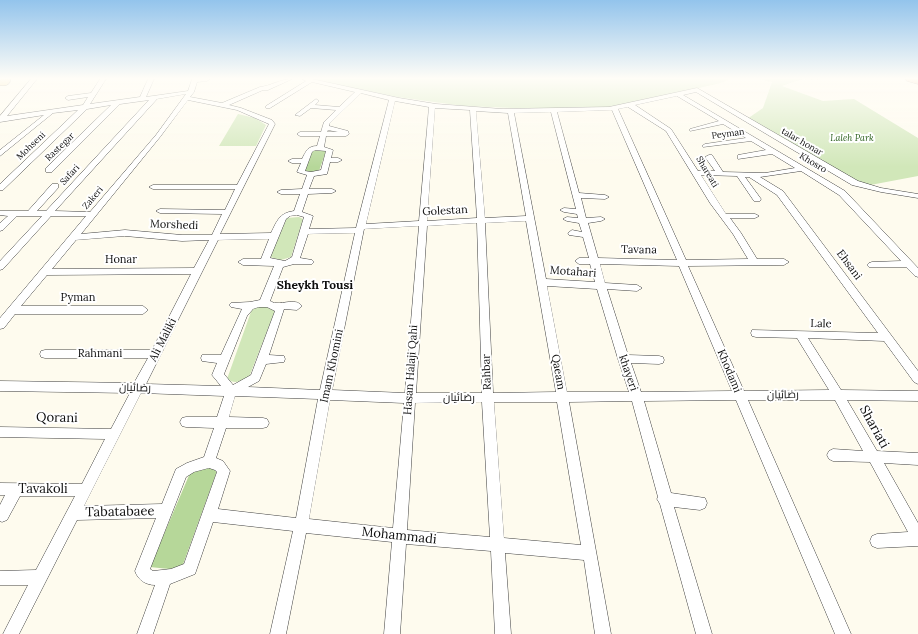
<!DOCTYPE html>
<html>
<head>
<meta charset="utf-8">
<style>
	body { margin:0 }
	canvas { display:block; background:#fefbee }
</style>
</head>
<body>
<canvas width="918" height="634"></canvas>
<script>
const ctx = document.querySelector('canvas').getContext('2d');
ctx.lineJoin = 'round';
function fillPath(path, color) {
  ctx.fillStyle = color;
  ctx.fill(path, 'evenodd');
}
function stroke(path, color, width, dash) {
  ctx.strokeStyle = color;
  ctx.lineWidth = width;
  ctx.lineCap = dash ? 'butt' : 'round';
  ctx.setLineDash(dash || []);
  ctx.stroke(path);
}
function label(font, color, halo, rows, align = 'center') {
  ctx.font = font + ' Lora,Cairo,serif';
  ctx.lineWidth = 4;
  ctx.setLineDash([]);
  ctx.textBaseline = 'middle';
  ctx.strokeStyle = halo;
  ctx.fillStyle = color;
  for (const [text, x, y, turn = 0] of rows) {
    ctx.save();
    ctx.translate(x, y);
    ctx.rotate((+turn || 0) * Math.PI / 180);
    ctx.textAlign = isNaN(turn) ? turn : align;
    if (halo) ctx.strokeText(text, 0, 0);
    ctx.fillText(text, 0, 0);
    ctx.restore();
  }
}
fillPath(new Path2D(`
	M311 79H730L721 83 615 107 539 109 464 106 397 97Z
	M758 79H818L820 80 802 79 782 86 823 101 854 99 918 138V176L865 186 747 119 763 108 772 82Z
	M238 114 255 118 266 125 256 146H219Z
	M299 217 303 219 291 257 281 260 270 257 287 218Z
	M257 306 266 307 275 311 249 377C242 382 234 384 227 379L252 309Z`), '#d1e7b9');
fillPath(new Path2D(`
	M322 150 326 151 319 171 314 173 305 171 312 151Z
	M210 468 217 471 182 567 169 569 150 567 190 473 200 469Z`), '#b6d799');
const minor = new Path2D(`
	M31 79H37L7 116 83 105 88 97 68 100 65 98 68 96 91 93 100 79H106L90 104 140 97 148 79H154L146 97 188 91 192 79H210L207 81 197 82 194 92 190 97 222 103 260 87C271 86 280 79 292 79L268 90H263L229 105 241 108 272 120 275 124 220 234 271 233C277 221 279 213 294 211L300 194H281L277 192 281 190 302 189 307 175 297 172 301 163H292L288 161 292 159H302C306 151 308 146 317 146L320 136H300L297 134 300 132H321L324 122 336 110 311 108 300 116 295 115 316 99 319 101 315 105 339 107 355 92 312 82 270 108H266V106L306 81 302 79H312L399 98 436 104 502 109 609 107 697 88 858 181 881 188 918 194V198L881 192 852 185 696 92 683 95 845 191 918 268V277L915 276 906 267H869L867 265 869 263 872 262 901 261 839 195 801 171 760 177 783 191 918 371V384L914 382 884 341 808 338 841 390 918 391V401L847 400 877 451 918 453V465L884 463 918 523V546L877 548 872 546 870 541 872 536 877 534 908 532 870 462 833 461 829 459 827 455 829 451 833 449 863 451 835 400H748L851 634H835L736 400 644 401 671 493 705 498 707 503 705 508 700 510 674 507 712 634H696L660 504 657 499 658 497 632 401 569 402 611 634H595L584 560 505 553 511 634H495L491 551 406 544 400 634H384L392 542 306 533 286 634H270L293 531 213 522 195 574 170 584 153 634H137L155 585C146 585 138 580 135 571L156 518 77 520 19 634H3L28 585H0V571L36 570 75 496H20L7 520 2 522 0 521V505L5 495H0V483L82 484 105 439 0 437V427L111 429 130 393 0 391V381L134 383 148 358H45L41 357 40 354 41 351 45 350H152L191 274 47 275 21 306H143L148 310 143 314H15L4 328 0 329V318L86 216H51L3 269 0 270V261L42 216H17L3 230 0 231V223L8 216 0 215V211H28L52 184H58V188L37 211H46L149 100 120 104 52 172H46V168L111 105 87 109 3 190H0V184L78 110 53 113 0 156V150L44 115 0 122V116ZM361 93 389 100 356 228 309 229 313 216 302 212 308 194 332 193 336 191 332 189H309L314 176 327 174 330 162H338L342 160 338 158H331L333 150 324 147 326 136H346L349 134 348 131 329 126V124ZM186 94 156 135 90 212 55 211 157 99ZM677 96 719 121 690 129V131L723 124 746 138 705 144 702 146 703 147 751 141 766 150 738 155V159L772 154 795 168 765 173 723 172 712 155H709L705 157 715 171H698L671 129 635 105ZM188 100 237 110 269 124 237 185H153L149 187 153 189H235L225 210 160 209 156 211 160 213 222 214 212 235H182L125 230 81 234 160 137ZM395 101 429 107 419 221 366 224ZM628 107 666 131 710 203 733 234 748 259 686 260 618 109ZM435 108 470 110 477 218 427 221ZM612 110 677 260 598 258 588 223 601 221 605 219 601 217 586 218 581 198 605 199 609 197 605 195 579 193 557 112ZM476 111 508 113 526 216 485 218ZM551 112 576 209 564 208 560 210 564 212 577 214 578 218 567 217 563 219 567 221 579 223 582 232 572 230 568 233 569 235 583 237 589 258H579L575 261 579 264H590L595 282 546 279 514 113ZM328 130 338 132H327ZM315 150 326 151 321 170 311 172 305 171 312 152ZM701 175 737 176 754 201H760L761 199 745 177H749L777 195 878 333 752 330 751 333 752 336 756 337 797 338 829 390 744 391 688 266 784 265 789 262 784 259H757L741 233 730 218H755L759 216 755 214H726ZM297 215 304 217 292 257 285 261 270 258 286 219 290 216ZM526 221 556 392 493 393 485 223ZM477 223 482 393H416L427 226ZM419 226 405 393 332 390 364 229ZM355 233 320 390 248 387 259 381 266 364 284 362 285 359 284 356 269 355 284 309 297 310 302 306C296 298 284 304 276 303 274 303 272 302 270 301L283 267 294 264H312L314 262 312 260 300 258 308 234ZM125 236 182 241 209 240 194 268 52 269 76 240ZM269 239 261 259H243L238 262 243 265 274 266 260 300 250 302 231 303 229 305 231 307 242 309 221 355H202L201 358 202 361 217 363 212 375 221 386 146 384 218 240ZM600 264 679 266 732 391 641 392 631 363 659 364 663 363 664 360 663 357 659 356 628 355 607 289 637 291 642 288 637 285 605 283ZM547 286 597 289 618 359 629 392H567ZM259 307H267L275 311 251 375 233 385 224 374 247 316 253 309ZM141 393 224 396 217 417H186L182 418 180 422 182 426 186 427 214 428 204 457 187 463 176 469 162 504 84 506ZM235 396 318 399 296 518 218 509 230 471 223 461 216 458 226 428H263L267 427 269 423 267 419 263 418 229 417ZM330 400 404 403 393 528 309 519ZM482 402 490 537 407 530 415 403ZM494 402H557L581 545 504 538ZM209 468 215 470 217 472 184 564 171 569 153 571 150 569 186 477 194 472Z`);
const major = new Path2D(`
	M0 79H4`);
const highway = new Path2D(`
	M906 79H918V84L907 81Z`);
stroke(minor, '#404040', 1);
stroke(major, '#1e1e1e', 14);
stroke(highway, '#1e1e1e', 1);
fillPath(minor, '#fff');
stroke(major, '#f2cf6a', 13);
fillPath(highway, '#ed9d5d');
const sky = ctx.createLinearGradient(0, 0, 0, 167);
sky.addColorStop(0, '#93c4ec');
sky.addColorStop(0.47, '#fffdf7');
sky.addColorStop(1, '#fffdf700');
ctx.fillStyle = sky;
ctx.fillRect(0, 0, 918, 167);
label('9px', '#0d0d0d', '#fff', [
	["Peyman",728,134,-8],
	["talar honar",802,142,30],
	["Mohseni",31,146,-44],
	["Rastegar",60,147,-44],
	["Khosro",813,163,31],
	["Shareati",707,172,59],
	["Safari",70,175,-48],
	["Zakeri",93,198,-50]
]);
label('italic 9px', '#2f6221', '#fff', [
	["Laleh Park",852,138]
]);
label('11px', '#0d0d0d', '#fff', [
	["Golestan",445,211,-3],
	["Morshedi",174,225,2],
	["Tavana",639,250,1],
	["Honar",121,260],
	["Ehsani",849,265,53],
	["Motahari",573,272,4],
	["Pyman",78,298],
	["Lale",821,324,1],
	["Ali Maliki",163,340,-63],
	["Rahmani",100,354],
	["Imam Khomini",332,366,-78],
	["Hasan Halaji Qahi",411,370,-86],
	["Khodami",729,371,67],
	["Rahbar",487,372,-92],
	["Qaeam",558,372,80],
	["khayeri",628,373,71],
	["رضائیان",135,388,1],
	["رضائیان",783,395,-1],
	["رضائیان",459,398]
]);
label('bold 12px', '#0d0d0d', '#fff', [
	["Sheykh Tousi",315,286]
]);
label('13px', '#0d0d0d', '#fff', [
	["Qorani",57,418,1],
	["Shariati",874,427,61],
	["Tavakoli",43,489],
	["Tabatabaee",120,512,-1],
	["Mohammadi",399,536,6]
]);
</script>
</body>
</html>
